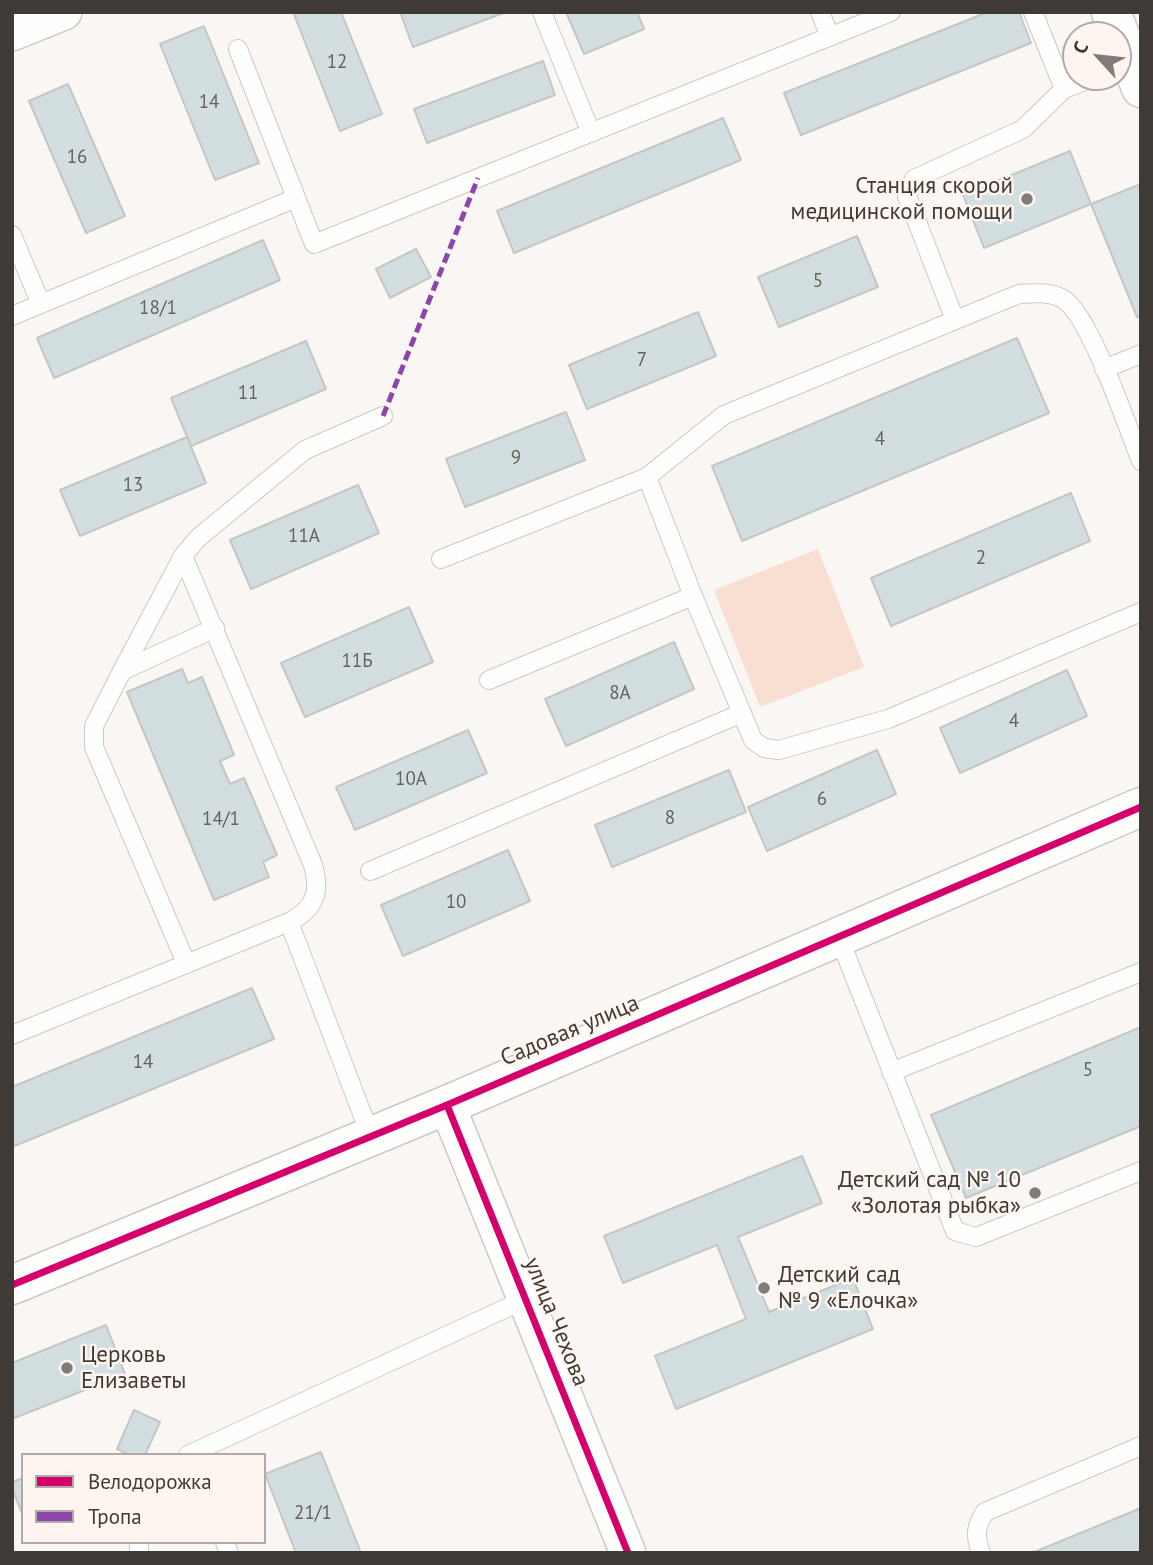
<!DOCTYPE html>
<html>
<head>
<meta charset="utf-8">
<style>
	body { margin:0 }
	#map { position:relative; width:1153px; height:1565px; overflow:hidden; background:#faf6f4; font-family:"PT Sans",sans-serif }
	canvas { display:block }
	.frame { position:absolute; inset:0; border:14px solid #403a37; pointer-events:none }
	.legend { position:absolute; left:21px; top:1453px; width:245px; height:91px; box-sizing:border-box; background:#fef5f0; border:2px solid #b2aaa6; margin:0; padding:9px 12px; list-style:none; font-size:21px; color:#403a37 }
	.legend li { display:flex; align-items:center; gap:14px; height:35px }
	.legend b { width:35px; border:2px solid #b2aaa6 }
	.north { position:absolute; left:1062px; top:21px; width:70px; height:70px; box-sizing:border-box; background:#fef5f0; border:2px solid #b2aaa6; border-radius:50%; rotate:297deg; font-size:19px; font-weight:700; line-height:28px; text-align:center; color:#403a37 }
	.north::after { content:''; display:block; margin:auto; width:24px; height:32px; background:#817c79; clip-path:polygon(50% 0,100% 100%,50% 72%,0 100%) }
</style>
</head>
<body>
<div id="map">
<canvas width="1153" height="1565"></canvas>
<div class="frame"></div>
<ul class="legend">
<li><b style="height:9px;background:#d6006c"></b>Велодорожка</li>
<li><b style="height:9px;background:#8e44ad"></b>Тропа</li>
</ul>
<div class="north">С</div>
</div>
<script>
const ctx = document.querySelector('canvas').getContext('2d');
ctx.lineJoin = 'round';
function fillPath(path, color) {
  ctx.fillStyle = color;
  ctx.fill(path, 'evenodd');
}
function stroke(path, color, width, dash) {
  ctx.strokeStyle = color;
  ctx.lineWidth = width;
  ctx.lineCap = dash ? 'butt' : 'round';
  ctx.setLineDash(dash || []);
  ctx.stroke(path);
}
function label(font, color, halo, rows, align = 'center') {
  ctx.font = font + ' "PT Sans",sans-serif';
  ctx.lineWidth = 5;
  ctx.setLineDash([]);
  ctx.textBaseline = 'middle';
  ctx.strokeStyle = halo;
  ctx.fillStyle = color;
  for (const [text, x, y, turn = 0] of rows) {
    ctx.save();
    ctx.translate(x, y);
    ctx.rotate((+turn || 0) * Math.PI / 180);
    ctx.textAlign = isNaN(turn) ? turn : align;
    if (halo) ctx.strokeText(text, 0, 0);
    ctx.fillText(text, 0, 0);
    ctx.restore();
  }
}
fillPath(new Path2D(`
	M818 549 864 667 760 707 714 590Z`), '#f9dfd1');
const building = new Path2D(`
	M293 12H341L382 114 340 131Z
	M400 12H506L413 47Z
	M566 12H637L644 29 584 54Z
	M988 12H1019L1031 43 801 135 784 93Z
	M204 26 259 163 215 180 160 44Z
	M543 61 555 95 427 143 414 109Z
	M68 84 125 216 86 233 29 101Z
	M723 118 741 160 514 253 497 211Z
	M1070 151 1091 204 984 248 963 195Z
	M1141 184V316L1137 317 1091 204Z
	M857 236 878 287 779 327 758 277Z
	M263 240 280 280 54 378 37 338Z
	M416 249 431 277 390 298 376 269Z
	M698 312 716 356 587 409 569 365Z
	M1017 338 1049 413 742 541 712 466Z
	M306 341 326 389 191 446 171 398Z
	M566 412 585 460 465 507 446 459Z
	M187 437 206 483 80 536 60 490Z
	M358 485 379 533 251 589 230 540Z
	M1071 493 1090 541 891 626 871 578Z
	M409 607 433 662 305 717 281 663Z
	M674 642 694 689 566 746 545 699Z
	M182 669 188 683 202 677 234 755 220 761 230 784 244 778 277 855 263 862 269 877 214 900 127 692Z
	M1067 670 1087 716 960 773 940 728Z
	M468 730 487 773 355 830 336 787Z
	M877 750 896 794 767 851 748 807Z
	M729 770 746 812 612 867 595 825Z
	M508 850 530 901 403 956 381 905Z
	M252 988 274 1039 12 1147V1087Z
	M1141 1027V1126L966 1198 931 1115Z
	M802 1156 822 1203 738 1237 769 1312 853 1278 873 1329 676 1409 655 1356 746 1319 717 1245 623 1283 604 1236Z
	M106 1325 125 1374 12 1419V1363Z
	M134 1410 160 1422 145 1455H130L117 1449Z
	M321 1452 361 1553H296L265 1474Z
	M23 1478V1515L12 1489V1482Z
	M1141 1508V1553H1032Z`);
fillPath(building, '#d2dedf');
stroke(building, '#c5c6c6', 2);
const lane = new Path2D(`
	M542 12 591 133
	M820 12 830 37
	M1033 12 1064 89 1095 77
	M238 49 314 244 891 12
	M12 235 41 304
	M12 316 296 198
	M955 320 907 196 914 179 1023 129 1064 89
	M1104 369 1141 354
	M183 556 313 865C321 892 315 909 289 922
	M441 559 647 477 724 415 1019 294C1034 293 1053 291 1066 301 1092 322 1127 426 1141 461
	M693 596 753 740 764 748 779 750 888 719 1141 612
	M122 671 183 556 198 538 305 450 383 416
	M489 680 693 596 647 477
	M370 871 742 713
	M838 935 955 1231 976 1237 1141 1171
	M186 963 94 747V726L122 671 215 628
	M12 1035 289 922 371 1137
	M891 1072 1141 972
	M188 1455 526 1299
	M225 1542 229 1553
	M139 1553V1542
	M981 1553C975 1536 975 1527 985 1512L1141 1446`);
const street = new Path2D(`
	M12 33 64 12
	M447 1105 628 1553`);
const secondary = new Path2D(`
	M1111 12 1141 88
	M12 1285 447 1105 1141 807`);
stroke(lane, '#cdc8c6', 20);
stroke(street, '#cdc8c6', 38);
stroke(secondary, '#cdc8c6', 41);
stroke(lane, '#fefefd', 18);
stroke(street, '#fefefd', 35);
stroke(secondary, '#fefefd', 38);
stroke(new Path2D(`
	M383 416 478 178`), '#8e44ad', 5, [10, 5]);
stroke(new Path2D(`
	M447 1105 628 1553
	M12 1285 447 1105 1141 807`), '#d6006c', 7);
for (const [x, y, r, color] of [
	[1027,199,7,"#817c79"],
	[1035,1193,7,"#817c79"],
	[764,1288,7,"#817c79"],
	[67,1368,7,"#817c79"]
]) {
  const dot = new Path2D();
  dot.arc(x, y, r, 0, 2 * Math.PI);
  ctx.fillStyle = color;
  ctx.fill(dot);
  stroke(dot, '#fef5f0', 2.5);
}
label('19px', '#646361', null, [
	["12",337,63],
	["14",209,103],
	["16",77,158],
	["5",818,282],
	["18/1",158,309],
	["7",642,361],
	["11",248,394],
	["4",880,440],
	["9",516,459],
	["13",133,486],
	["11А",304,537],
	["2",981,559],
	["11Б",357,662],
	["8А",620,694],
	["4",1014,722],
	["10А",411,780],
	["6",822,800],
	["8",670,819],
	["14/1",221,820],
	["10",456,903],
	["14",143,1063],
	["5",1088,1071],
	["21/1",313,1514]
]);
label('23px', '#403a37', '#fef5f0', [
	["Станция скорой",1013,186],
	["медицинской помощи",1013,212],
	["Детский сад № 10",1021,1180],
	["«Золотая рыбка»",1021,1206],
	["Детский сад",778,1275,"left"],
	["№ 9 «Елочка»",778,1301,"left"],
	["Церковь",81,1355,"left"],
	["Елизаветы",81,1381,"left"]
], 'right');
label('23px', '#403a37', '#fef5f0', [
	["Садовая улица",570,1031,-23],
	["улица Чехова",556,1322,68]
]);
</script>
</body>
</html>
